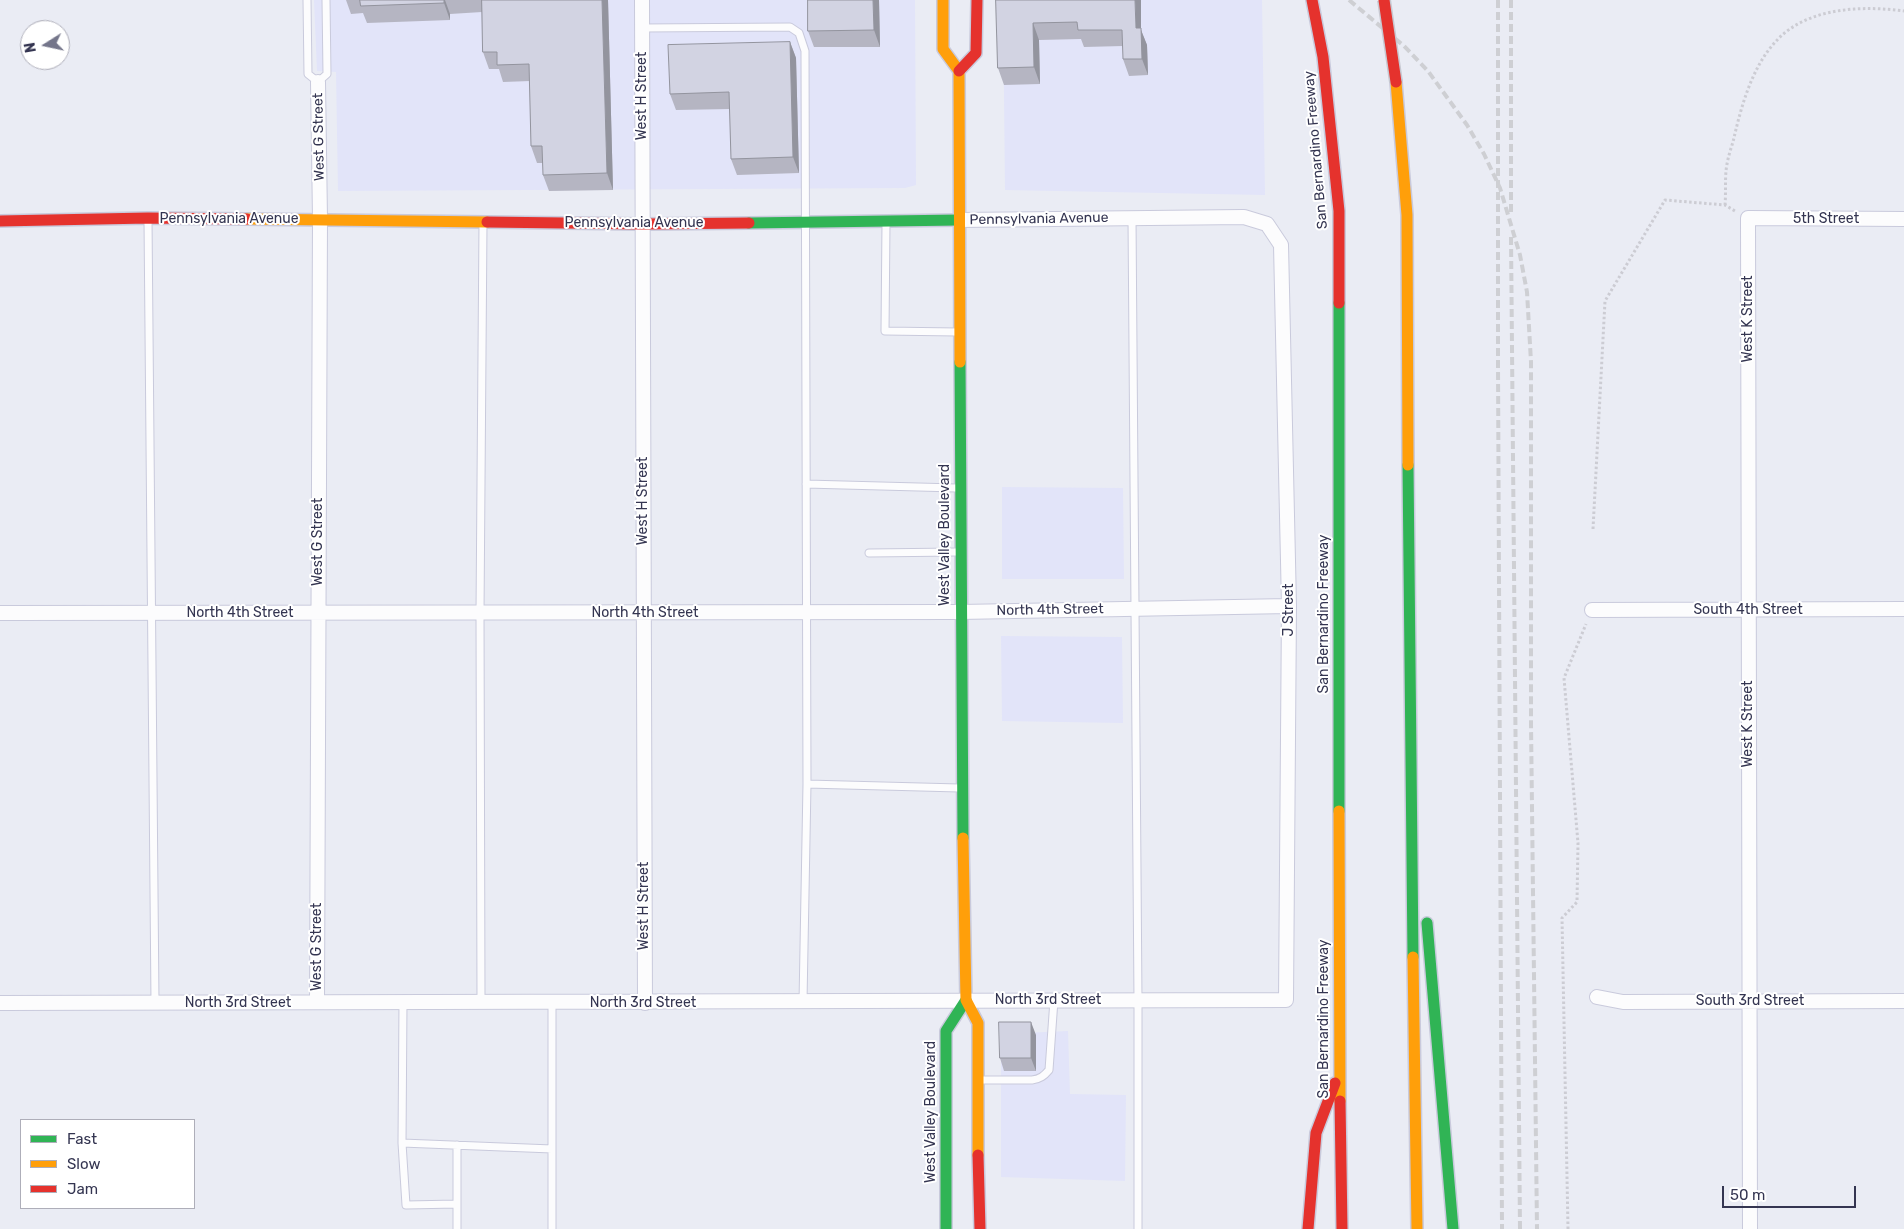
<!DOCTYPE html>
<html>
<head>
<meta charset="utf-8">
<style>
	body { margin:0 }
	#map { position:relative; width:1904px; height:1229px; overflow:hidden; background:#eaecf4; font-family:Rubik,sans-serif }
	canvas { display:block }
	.legend { position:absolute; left:20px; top:1119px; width:175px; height:90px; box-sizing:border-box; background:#fff; border:1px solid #aeaeb9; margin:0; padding:6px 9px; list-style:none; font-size:15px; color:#343551 }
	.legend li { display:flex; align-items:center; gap:10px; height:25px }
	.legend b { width:25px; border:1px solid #aeaeb9 }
	.north { position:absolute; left:20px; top:20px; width:50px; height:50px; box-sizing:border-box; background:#fff; border:1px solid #aeaeb9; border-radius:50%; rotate:260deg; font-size:14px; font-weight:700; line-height:20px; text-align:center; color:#343551 }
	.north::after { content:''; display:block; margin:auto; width:18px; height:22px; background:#74758a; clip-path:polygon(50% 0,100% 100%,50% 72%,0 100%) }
	.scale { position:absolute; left:1722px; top:1186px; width:134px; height:22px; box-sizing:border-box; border:2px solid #343551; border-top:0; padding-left:6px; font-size:15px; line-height:18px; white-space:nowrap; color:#343551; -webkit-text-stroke:4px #fff; paint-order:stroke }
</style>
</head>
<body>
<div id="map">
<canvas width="1904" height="1229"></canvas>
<ul class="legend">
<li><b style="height:6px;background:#30b455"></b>Fast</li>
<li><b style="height:6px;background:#ff9f0a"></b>Slow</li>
<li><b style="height:6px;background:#e5322d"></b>Jam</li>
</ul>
<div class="north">N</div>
<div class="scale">50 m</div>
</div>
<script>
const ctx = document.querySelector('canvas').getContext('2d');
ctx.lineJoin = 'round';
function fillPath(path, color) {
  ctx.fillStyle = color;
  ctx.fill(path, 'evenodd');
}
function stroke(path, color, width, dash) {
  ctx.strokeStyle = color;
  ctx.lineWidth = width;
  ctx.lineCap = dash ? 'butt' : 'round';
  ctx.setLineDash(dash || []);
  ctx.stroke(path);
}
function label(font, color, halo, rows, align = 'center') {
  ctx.font = font + ' Rubik,sans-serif';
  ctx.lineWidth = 4;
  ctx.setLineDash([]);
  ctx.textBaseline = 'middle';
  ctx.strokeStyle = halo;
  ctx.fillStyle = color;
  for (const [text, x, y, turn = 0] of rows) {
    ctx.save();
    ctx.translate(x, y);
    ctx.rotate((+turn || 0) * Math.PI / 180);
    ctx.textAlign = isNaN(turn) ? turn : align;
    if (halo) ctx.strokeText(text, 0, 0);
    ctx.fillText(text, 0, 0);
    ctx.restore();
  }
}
fillPath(new Path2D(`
	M314 0H915L916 185 905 188 338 191 336 72 317 71Z
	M1003 0H1262L1265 195 1005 190Z
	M1002 487 1123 488 1124 579H1002Z
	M1001 636 1122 637 1123 723 1002 721Z
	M1068 1031 1070 1094 1126 1095 1125 1181 1001 1177V1034Z`), '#e2e4f9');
const lane = new Path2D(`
	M307 0 308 74 318 82 327 74 326 0
	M642 28 790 27 799 33 805 51 807 784 803 1002
	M1132 218 1138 1001V1229
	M148 219 155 1003
	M886 223 885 331 957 332
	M806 484 956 488
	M869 553 957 552
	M807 784 959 788
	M403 1002 402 1143 552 1149
	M481 1002 480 613 483 223
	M980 1080H1032C1040 1079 1044 1076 1049 1070L1054 1000
	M402 1143 406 1205 457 1204
	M457 1145V1229
	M552 1229V1003`);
const street = new Path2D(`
	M642 0 645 1003
	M1592 610 1904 609
	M0 613 960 612 1289 606
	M1597 997 1623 1002 1904 1001
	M317 1002 320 219 318 82
	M0 1003 1286 1000 1289 606 1281 245 1267 224 1244 217 959 220
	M1750 1229 1748 218 1904 219`);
const fast = new Path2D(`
	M749 223 959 220
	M1339 303V811
	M960 362 963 838
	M1408 465 1413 957
	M1427 923 1453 1229
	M946 1229V1031L966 1000`);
const slow = new Path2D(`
	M943 0V49L959 71 960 362
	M1396 82 1407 215 1408 465
	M247 219 487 222
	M1339 811 1340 1101
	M963 838 966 1000 978 1023V1155
	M1413 957 1417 1229`);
const jam = new Path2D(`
	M1312 0 1323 57 1339 211V303
	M959 71 976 53 977 0
	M0 221 148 218 247 219
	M487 222 643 224 749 223
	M1340 1101 1342 1229
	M978 1155 980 1229
	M1308 1229 1316 1133 1335 1083`);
stroke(lane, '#c9cadc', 9);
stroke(street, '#c9cadc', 16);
stroke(fast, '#c9cadc', 14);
stroke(slow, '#c9cadc', 14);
stroke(jam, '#c9cadc', 14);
stroke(new Path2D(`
	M1725 205C1726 194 1725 182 1726 171 1727 161 1730 151 1733 142 1742 103 1754 57 1787 31 1819 7 1866 6 1904 11
	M1593 529 1605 301 1665 200 1725 205 1735 211
	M1568 1229 1562 918 1577 902 1578 843 1564 678 1586 624`), '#ccccd3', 3, [2.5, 2.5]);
stroke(lane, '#fcfcfd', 7);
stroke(street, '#fcfcfd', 14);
stroke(fast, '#30b455', 11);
stroke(slow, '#ff9f0a', 11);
stroke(jam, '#e5322d', 11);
stroke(new Path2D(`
	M1349 0 1404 46 1428 71 1467 125 1484 154 1500 188 1520 255 1527 292 1531 362V724L1537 1229
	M1498 0V363L1502 1229
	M1511 0V212
	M1511 237 1520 1229`), '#cecfd3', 4, [8, 4]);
const jamBridge = new Path2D(`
	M1384 0 1396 82`);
stroke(jamBridge, '#c7c8d1', 14, []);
stroke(jamBridge, '#e5322d', 11);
fillPath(new Path2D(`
	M346 0H608L613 190 549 191 543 175V163H537L531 146 530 81 503 82 499 69H489L483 52 482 12 450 14V20L367 23 363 13 351 14Z
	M879 0 880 47H814L808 31Z
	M996 0 1141 30 1147 45 1148 75 1129 76 1123 59V46L1084 47 1081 39 1039 40 1040 84 1004 85 998 68Z
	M790 42 796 58 799 173 737 175 731 159 730 109 676 110 670 94Z
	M1036 1035V1071H1004L1000 1058Z`), '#b5b5c2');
fillPath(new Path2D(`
	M444 0H445L450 14V20L444 3Z
	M602 0H608L613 190 607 173Z
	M873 0H879L880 47 874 30Z
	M1135 0H1141V30L1147 45 1148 75 1142 59 1136 28Z
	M1033 23 1039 40 1040 84 1034 67Z
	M790 42 796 58 799 173 793 157Z
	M1031 1022 1036 1035V1071L1031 1058Z`), '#93949e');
const building = new Path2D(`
	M360 0H444V3L361 6Z
	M482 0H602L607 173 543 175 542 146H531L529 64 497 65V52H483Z
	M808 0H873L874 30 808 31Z
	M996 0H1135L1136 28H1141L1142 59H1123L1122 30H1078L1077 22 1033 23 1034 67 998 68Z
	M790 42 793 157 731 159 729 92 670 94 668 45Z
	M999 1022H1031V1058H1000Z`);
fillPath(building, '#d2d3e2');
stroke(building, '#93949e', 1);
label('14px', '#343551', '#fff', [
	["West H Street",642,96,-90],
	["West G Street",319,137,-91],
	["San Bernardino Freeway",1316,150,-95],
	["Pennsylvania Avenue",229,219],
	["Pennsylvania Avenue",1039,219,-1],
	["5th Street",1826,219],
	["Pennsylvania Avenue",634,223],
	["West K Street",1748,319,-90],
	["West H Street",643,501,-90],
	["West Valley Boulevard",945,535,-90],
	["West G Street",318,542,-90],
	["North 4th Street",1050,610,-1],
	["J Street",1289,610,-90],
	["South 4th Street",1748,610],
	["North 4th Street",240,613],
	["North 4th Street",645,613],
	["San Bernardino Freeway",1324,614,-90],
	["West K Street",1748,724,-90],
	["West H Street",644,906,-90],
	["West G Street",317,947,-90],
	["North 3rd Street",1048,1000],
	["South 3rd Street",1750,1001],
	["North 3rd Street",238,1003],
	["North 3rd Street",643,1003],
	["San Bernardino Freeway",1324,1019,-90],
	["West Valley Boulevard",931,1112,-90]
]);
</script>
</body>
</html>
